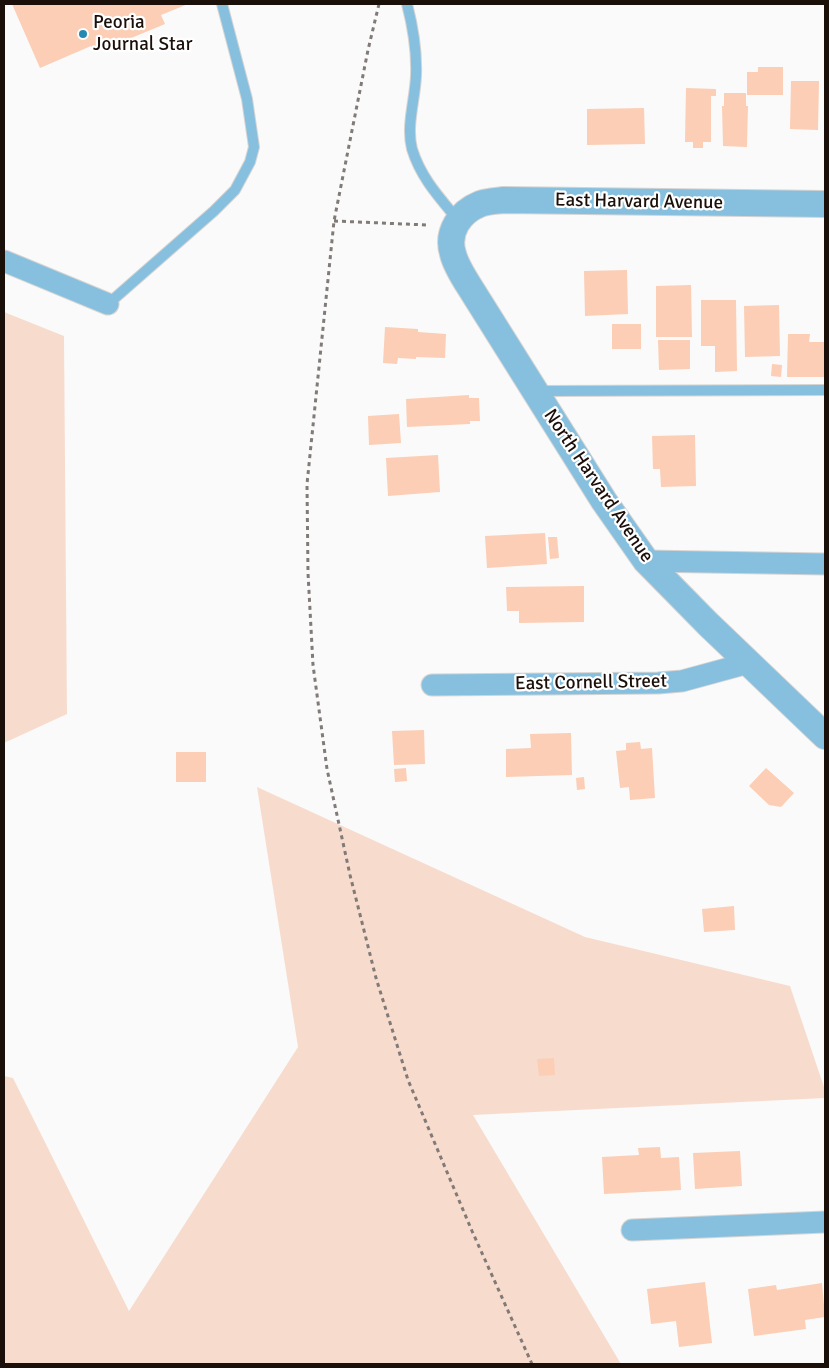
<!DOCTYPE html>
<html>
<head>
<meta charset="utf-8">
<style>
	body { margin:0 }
	#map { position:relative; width:829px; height:1368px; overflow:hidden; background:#fafafa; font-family:Signika,sans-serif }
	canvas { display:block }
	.frame { position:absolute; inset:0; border:5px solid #1b0f09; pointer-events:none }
</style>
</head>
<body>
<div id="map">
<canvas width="829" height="1368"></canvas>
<div class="frame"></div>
</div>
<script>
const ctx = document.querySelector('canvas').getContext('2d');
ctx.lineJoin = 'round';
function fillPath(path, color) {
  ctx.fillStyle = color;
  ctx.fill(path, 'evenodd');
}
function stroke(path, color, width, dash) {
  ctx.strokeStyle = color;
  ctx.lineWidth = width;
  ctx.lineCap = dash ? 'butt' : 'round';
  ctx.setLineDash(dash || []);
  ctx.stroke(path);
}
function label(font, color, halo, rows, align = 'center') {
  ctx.font = font + ' Signika,sans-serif';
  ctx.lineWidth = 4.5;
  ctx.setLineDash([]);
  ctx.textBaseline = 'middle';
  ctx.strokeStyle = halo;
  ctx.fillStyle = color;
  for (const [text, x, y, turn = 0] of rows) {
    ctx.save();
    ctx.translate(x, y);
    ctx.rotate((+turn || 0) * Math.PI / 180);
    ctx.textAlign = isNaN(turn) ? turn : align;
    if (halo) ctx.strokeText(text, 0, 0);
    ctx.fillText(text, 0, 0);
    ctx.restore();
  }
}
fillPath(new Path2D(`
	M4 312 64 336 67 714 4 743Z
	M257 787 585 937 790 986 825 1090V1098L473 1115 621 1364H4V1076L13 1078 129 1311 298 1047Z`), '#f7dcce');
fillPath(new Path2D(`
	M12 4H188L161 15 165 24 112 46 111 44 93 51 91 46 40 68Z
	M758 67H783V95H747V72H758Z
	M791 81H819L818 130 790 129Z
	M686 88 716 89V96H711V142H703V148H693V142H685Z
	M724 93H746V106H748L747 147 723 146 722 106H724Z
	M644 108 645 144 587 145V109Z
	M627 270 628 314 585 316 584 271Z
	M691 285 692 337H656V286Z
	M701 300H736L737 371 715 372V346H701Z
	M779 305 780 356 745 357 744 306Z
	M612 324H641V349H612Z
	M385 327 418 329V332L446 334 445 358 416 357V359L398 358 397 364 383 363Z
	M788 334H810L809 342H825V377H787Z
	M658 340H690V369L659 370Z
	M772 364 782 365 781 377 771 376Z
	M469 395V398H479L480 421H470V424L407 427 406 399Z
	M399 414 401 443 369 445 368 416Z
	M695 435 696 486 661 487 660 469H653L652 436Z
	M438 455 440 492 388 496 386 458Z
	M545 533 547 564 487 568 485 536Z
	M548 537H557L559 558 550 559Z
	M584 586V622L519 623V611H507L506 587Z
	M424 730 425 764 394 765 392 731Z
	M571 733 572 775 506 777V749L531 748 530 734Z
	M640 742 641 749 652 748 655 798 630 800 629 787 620 788 616 751 626 750V743Z
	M176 752H206V782H176Z
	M406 768 407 781 395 782 394 769Z
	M766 768 794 793 781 807 769 805 749 786Z
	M584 777 585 789 577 790 576 778Z
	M734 906 735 930 704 932 702 909Z
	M554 1058 555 1075 539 1076 537 1059Z
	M660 1147 661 1158 679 1157 681 1190 604 1194 602 1157 639 1155 638 1148Z
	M740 1151 742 1186 695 1189 693 1153Z
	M705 1282 712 1343 679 1347 676 1321 651 1324 647 1289Z
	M822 1283 825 1317 805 1320 806 1329 754 1336 748 1289 776 1285 777 1290Z`), '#fbceb5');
const service = new Path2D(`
	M407 4C413 27 417 52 416 76 415 100 406 126 412 149 421 178 439 197 458 220
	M108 304 214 211 235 190 250 162 254 147 247 99 222 4
	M538 391 825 390`);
const minor = new Path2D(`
	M4 261 108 304
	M646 561 825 564
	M432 685 658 683 682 681 748 663
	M632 1230 825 1222`);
const tertiary = new Path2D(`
	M825 204 504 200C496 201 488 201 480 204 460 212 446 232 453 254 456 266 464 278 471 289L604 501 646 561 708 624 825 736`);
stroke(service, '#d6d4d3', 12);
stroke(minor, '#d6d4d3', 23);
stroke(tertiary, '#d6d4d3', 28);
stroke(new Path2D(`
	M379 4 368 50 334 221 307 484 308 573 313 665 327 769 350 875 376 978 408 1080 472 1231 532 1364
	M334 221 428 225`), '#817a77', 3, [4, 4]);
stroke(service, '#87c0de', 10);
stroke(minor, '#87c0de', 21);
stroke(tertiary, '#87c0de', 26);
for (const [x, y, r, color] of [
	[83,34,5,"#2489b2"]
]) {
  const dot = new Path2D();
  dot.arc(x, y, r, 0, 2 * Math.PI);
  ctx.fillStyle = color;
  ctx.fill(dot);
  stroke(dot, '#fff', 2);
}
label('19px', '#1b0f09', '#fff', [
	["Peoria",93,23],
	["Journal Star",93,45]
], 'left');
label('19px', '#1b0f09', '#fff', [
	["East Harvard Avenue",639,202,1],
	["North Harvard Avenue",598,486,56],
	["East Cornell Street",591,683,-1]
]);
</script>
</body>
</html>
